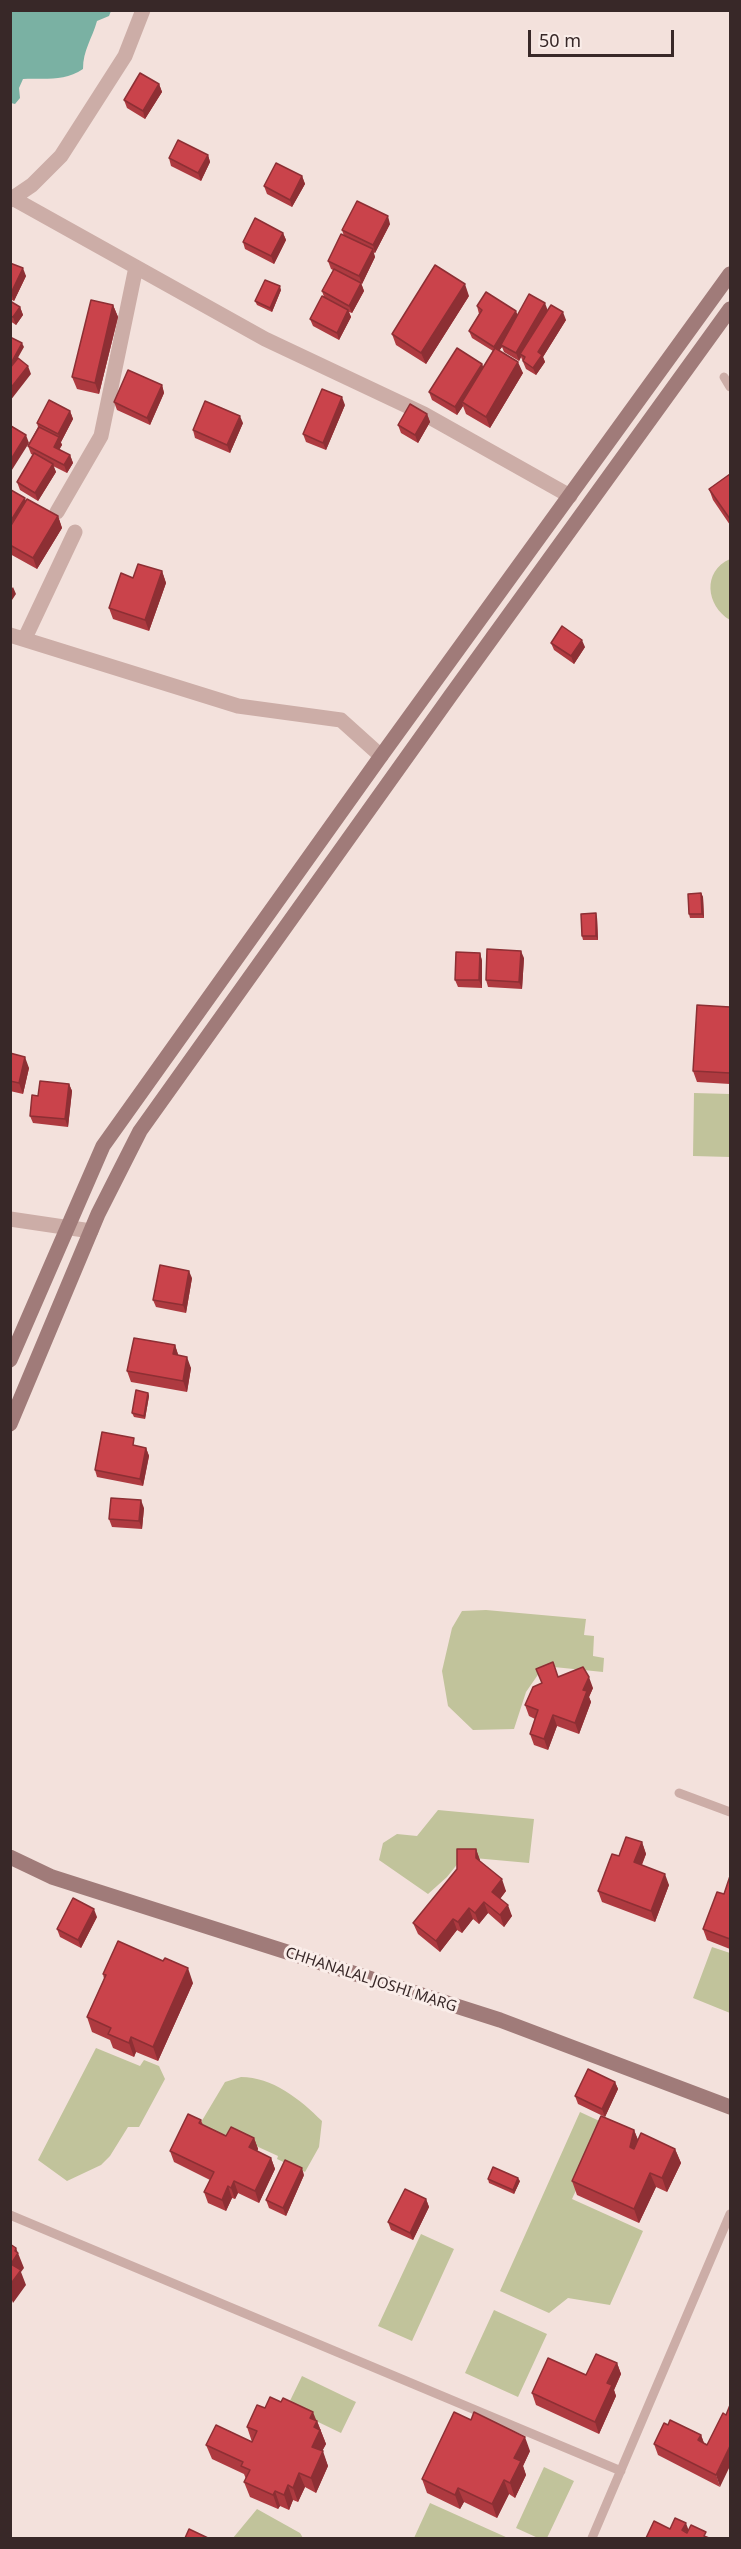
<!DOCTYPE html>
<html>
<head>
<meta charset="utf-8">
<style>
	body { margin:0 }
	#map { position:relative; width:741px; height:2549px; overflow:hidden; background:#f3e1dc; font-family:"Noto Sans",sans-serif }
	canvas { display:block }
	.frame { position:absolute; inset:0; border:12px solid #382828; pointer-events:none }
	.scale { position:absolute; left:528px; top:30px; width:146px; height:27px; box-sizing:border-box; border:3px solid #382828; border-top:0; padding-left:8px; font-size:18px; line-height:21px; white-space:nowrap; color:#382828; -webkit-text-stroke:4px #faede9; paint-order:stroke }
</style>
</head>
<body>
<div id="map">
<canvas width="741" height="2549"></canvas>
<div class="frame"></div>
<div class="scale">50 m</div>
</div>
<script>
const ctx = document.querySelector('canvas').getContext('2d');
ctx.lineJoin = 'round';
function fillPath(path, color) {
  ctx.fillStyle = color;
  ctx.fill(path, 'evenodd');
}
function stroke(path, color, width, dash) {
  ctx.strokeStyle = color;
  ctx.lineWidth = width;
  ctx.lineCap = dash ? 'butt' : 'round';
  ctx.setLineDash(dash || []);
  ctx.stroke(path);
}
function label(font, color, halo, rows, align = 'center') {
  ctx.font = font + ' "Noto Sans",sans-serif';
  ctx.lineWidth = 6;
  ctx.setLineDash([]);
  ctx.textBaseline = 'middle';
  ctx.strokeStyle = halo;
  ctx.fillStyle = color;
  for (const [text, x, y, turn = 0] of rows) {
    ctx.save();
    ctx.translate(x, y);
    ctx.rotate((+turn || 0) * Math.PI / 180);
    ctx.textAlign = isNaN(turn) ? turn : align;
    if (halo) ctx.strokeText(text, 0, 0);
    ctx.fillText(text, 0, 0);
    ctx.restore();
  }
}
fillPath(new Path2D(`
	M730 559V620C706 606 702 571 730 559Z
	M694 1093 730 1094V1157L693 1156Z
	M486 1610 586 1619 584 1635 594 1636 593 1656 604 1658 603 1672 544 1666 526 1692 514 1729 473 1730 448 1706 442 1671 452 1628 462 1611Z
	M438 1810 534 1819 529 1863 463 1857 447 1877 428 1894 379 1860 383 1843 397 1834 417 1836Z
	M712 1947 730 1953V2013L693 1998Z
	M96 2048 140 2066 144 2060 159 2066 165 2079 139 2127H128L110 2156 101 2165 67 2181 38 2160Z
	M241 2077C272 2077 300 2099 322 2121L319 2147 305 2172 277 2159 278 2156 232 2135 230 2138 200 2124 225 2082Z
	M580 2112 606 2124 572 2199 643 2231 610 2305 568 2298 549 2313 500 2291Z
	M421 2234 454 2249 412 2341 378 2326Z
	M494 2310 547 2334 518 2397 465 2373Z
	M302 2376 356 2402 341 2433 287 2407Z
	M544 2467 574 2481 547 2538H538L516 2528Z
	M430 2503 508 2538H414Z
	M257 2509 300 2533 303 2538H233Z`), '#c1c39b');
fillPath(new Path2D(`
	M11 10H111V11L109 16 97 21C92 39 83 50 83 69 64 82 45 78 23 79L19 88 20 98 15 104 11 103Z`), '#7ab1a3');
stroke(new Path2D(`
	M724 377 730 387
	M679 1793 730 1812
	M10 2215 621 2471
	M592 2538 730 2214`), '#ccada7', 9);
stroke(new Path2D(`
	M14 199 265 339 424 414 570 496
	M10 200 32 185 61 156 125 56 143 10
	M57 512 101 436 136 267
	M10 635 238 706 341 720 381 756
	M25 638 75 532
	M10 1219 91 1231`), '#ccada7', 15);
stroke(new Path2D(`
	M10 1360 103 1146 381 756 730 274
	M10 1424 98 1214 140 1131 451 695 730 309
	M10 1857 52 1877 500 2020 730 2107`), '#a07b79', 15);
fillPath(new Path2D(`
	M159 84 162 92 145 119 127 108 124 100Z
	M208 155 210 162 201 181 171 166 169 158Z
	M302 176 305 184 292 207 267 194 264 186Z
	M390 224 375 253 373 252 375 257 362 284 361 283 364 291 352 313 349 312 351 317 339 340 313 326 310 319 324 297 322 291 333 270 331 269 328 261 344 236 342 230Z
	M283 233 286 240 274 264 245 249 243 242Z
	M10 263 26 276 14 301 10 299Z
	M281 290 272 312 257 305 255 301Z
	M469 296 426 364 396 345 392 334Z
	M10 301 20 307 23 315 16 325 10 321Z
	M113 305 118 317 99 394 77 389 72 377Z
	M477 306 518 315 548 310 566 320 543 357 545 362 536 375 526 369 521 357 519 361 504 352 502 347 499 350 523 373 490 428 466 414 463 406 457 415 432 400 429 392 482 364 483 367 493 351 472 338 469 331 479 314Z
	M162 385 164 393 150 425 117 410 114 402Z
	M345 405 326 450 306 442 303 434Z
	M70 411 73 419 61 442 60 441 62 445 59 449 70 455 73 463 67 473 53 466 56 472 38 501 20 490 17 482 33 455 31 454 28 446 38 427 37 423Z
	M427 414 430 422 418 443 401 433 398 425Z
	M243 423 230 453 195 438 193 430Z
	M730 474V525L713 500 709 489Z
	M10 491 26 501 58 516 62 528 37 569 10 554Z
	M162 571 166 583 149 631 113 619 109 608Z
	M551 643 585 647 574 664 554 650Z
	M701 893 703 897 704 918H690L689 914Z
	M597 917 598 940H583L582 936Z
	M480 953 482 961V988L458 987 455 980Z
	M524 958 522 989 488 987 486 980Z
	M730 1007V1084L697 1082 693 1071Z
	M10 1053 29 1068 23 1094 10 1091Z
	M69 1084 72 1091 68 1127 33 1123 30 1116 38 1096Z
	M192 1278 186 1313 156 1307 153 1300Z
	M175 1345 178 1355 191 1368 187 1392 131 1382 127 1371Z
	M148 1393 149 1396 145 1419 134 1417 132 1413Z
	M137 1446 146 1448 149 1456 143 1486 97 1477 95 1470Z
	M144 1508 142 1529 112 1527 109 1519Z
	M558 1677 593 1688 589 1697 591 1702 579 1734 557 1726 548 1750 534 1745 530 1734 535 1719 529 1716 525 1705Z
	M642 1842 646 1854 642 1865 669 1885 655 1922 602 1902 598 1891 619 1856Z
	M476 1849 480 1861 506 1891 500 1899 512 1916 504 1927 488 1913 479 1924 473 1919 462 1933 457 1930 440 1952 418 1934 413 1923Z
	M730 1876V1949L707 1940 703 1929 724 1894Z
	M97 1917 81 1948 60 1937 57 1929Z
	M103 1974 193 1983 158 2061 136 2052 134 2057 113 2048 110 2040 92 2032 87 2017 104 1979Z
	M615 2082 618 2089 605 2117 578 2104 575 2096Z
	M201 2120 203 2125 226 2136 254 2138 258 2149 257 2151 271 2158 275 2169 259 2203 238 2193 235 2199 232 2198 226 2211 208 2203 204 2192 210 2180 174 2162 170 2151Z
	M634 2130 638 2140 675 2149 681 2163 667 2192 656 2187 639 2223 577 2195 572 2181Z
	M304 2175 286 2216 269 2208 266 2200Z
	M488 2179 520 2181 514 2194 489 2183Z
	M426 2199 429 2207 413 2240 391 2230 388 2222Z
	M617 2363 621 2374 614 2390 616 2396 599 2434 536 2405 532 2393 586 2375Z
	M265 2408 317 2421 326 2444 322 2451 328 2466 316 2493 305 2487 298 2502 293 2500 289 2510 280 2506 278 2509 250 2497 244 2482 246 2479 244 2474 212 2459 206 2445 252 2442 247 2427Z
	M668 2425 701 2435 704 2443 707 2445 720 2487 658 2455 654 2444Z
	M530 2451 523 2466 526 2475 515 2498 509 2494 497 2518 464 2502 460 2509 427 2493 422 2479Z`), '#ae3a40');
fillPath(new Path2D(`
	M159 84 162 92 145 119 143 111Z
	M208 155 210 162 201 181 198 173Z
	M302 176 305 184 292 207 290 200Z
	M388 216 390 224 375 253 373 245Z
	M283 233 286 240 274 264 271 256Z
	M373 249 375 257 362 284 359 276Z
	M23 268 26 276 14 301 11 293Z
	M361 283 364 291 352 313 349 306Z
	M465 284 469 296 426 364 421 353Z
	M280 286 281 290 272 312 270 308Z
	M545 303 548 311 520 354 521 357 519 361 516 353Z
	M113 305 118 317 99 394 95 383Z
	M20 307 23 315 16 325 13 317Z
	M348 310 351 317 339 340 337 333Z
	M516 311 519 318 501 345 502 347 497 354 494 347Z
	M563 312 566 320 543 357 545 362 536 375 533 368 538 352Z
	M22 343 24 347 11 370 10 365Z
	M518 362 523 373 490 428 486 417Z
	M482 364 485 372 462 402 463 406 457 415 455 407Z
	M28 366 31 374 10 401V389Z
	M162 385 164 393 150 425 147 418Z
	M342 397 345 405 326 450 323 443Z
	M70 411 73 419 61 442 58 434Z
	M427 414 430 422 418 443 415 435Z
	M240 416 243 423 230 453 227 445Z
	M26 435 29 443 10 473V461Z
	M59 437 62 445 57 454 54 447Z
	M70 455 73 463 67 473 64 465Z
	M53 464 56 472 38 501 35 493Z
	M25 498 27 506 10 534V522Z
	M58 516 62 528 37 569 33 558Z
	M162 571 166 583 149 631 145 620Z
	M13 587 16 594 10 603V591Z
	M582 640 585 647 574 664 571 656Z
	M701 893 703 897 704 918 702 914Z
	M596 913 597 917 598 940 596 936Z
	M521 951 524 958 522 989 519 982Z
	M480 953 482 961V988L479 980Z
	M25 1057 29 1068 23 1094 19 1083Z
	M69 1084 72 1091 68 1127 65 1119Z
	M189 1271 192 1278 186 1313 183 1305Z
	M175 1345 179 1357 173 1354Z
	M187 1357 191 1368 187 1392 183 1381Z
	M148 1393 149 1396 145 1419 144 1416Z
	M146 1448 149 1456 143 1486 140 1479Z
	M141 1500 144 1508 142 1529 139 1521Z
	M589 1677 593 1688 589 1697 591 1702 579 1734 575 1723 583 1690Z
	M553 1715 557 1726 548 1750 544 1739Z
	M642 1842 646 1854 638 1873 634 1862Z
	M476 1849 480 1860V1869L476 1858Z
	M665 1874 669 1885 655 1922 651 1911Z
	M502 1879 506 1891 496 1904 492 1892Z
	M484 1902 488 1913 479 1924 475 1913Z
	M508 1905 512 1916 504 1927 500 1915Z
	M469 1908 473 1919 462 1933 458 1922Z
	M94 1909 97 1917 81 1948 78 1940Z
	M453 1919 457 1930 440 1952 436 1941Z
	M188 1968 193 1983 158 2061 153 2047Z
	M131 2037 136 2052 134 2057 129 2043Z
	M615 2082 618 2089 605 2117 602 2109Z
	M634 2130 640 2145 635 2161 630 2147Z
	M254 2138 258 2149 254 2159 249 2147Z
	M675 2149 681 2163 667 2192 662 2178Z
	M271 2158 275 2169 259 2203 255 2191Z
	M302 2168 304 2175 286 2216 283 2208Z
	M650 2173 656 2187 639 2223 634 2209Z
	M518 2178 520 2181 514 2194 513 2190Z
	M234 2181 238 2193 235 2199 231 2188Z
	M228 2186 232 2198 226 2211 222 2200Z
	M426 2199 429 2207 413 2240 410 2233Z
	M16 2248 24 2268 21 2272 26 2285 13 2303 10 2295 11 2264 15 2251Z
	M617 2363 621 2374 614 2390 616 2396 599 2434 595 2422 607 2383Z
	M313 2412 317 2422V2421L326 2444 317 2461 312 2447 310 2418Z
	M701 2435 705 2446 698 2440Z
	M525 2437 530 2451 523 2466 526 2475 515 2498 510 2483 514 2458Z
	M730 2446V2466L720 2487 716 2475Z
	M323 2451 328 2466 316 2493 311 2478Z
	M299 2473 305 2487 298 2502 293 2488Z
	M504 2480 509 2494 497 2518 492 2504Z
	M288 2485 293 2500 289 2510 284 2495Z
	M458 2488 464 2502 460 2509 455 2495Z
	M275 2491 280 2506 278 2509 273 2495Z
	M686 2523 690 2534 682 2530Z`), '#8d2f34');
const building = new Path2D(`
	M140 73 159 84 143 111 124 100Z
	M178 140 208 155 198 173 169 158Z
	M276 163 302 176 290 200 264 186Z
	M357 201 388 216 373 245 342 230Z
	M255 218 283 233 271 256 243 242Z
	M341 234 373 249 359 276 328 261Z
	M10 263 23 268 11 293H10Z
	M435 265 465 284 421 353 392 334Z
	M334 269 361 283 349 306 322 291Z
	M265 280 280 286 270 308 255 301Z
	M486 292 516 311 494 347 469 331 482 310 477 306Z
	M529 294 545 303 516 353 501 345Z
	M322 296 348 310 337 333 310 319Z
	M91 300 113 305 95 383 72 377Z
	M10 301 20 307 13 317 10 316Z
	M551 305 563 312 538 352 542 355 533 368 523 361 525 357 520 354Z
	M10 337 22 343 10 365Z
	M457 348 482 364 455 407 429 392Z
	M495 348 518 362 486 417 462 402Z
	M18 358 28 366 10 389V368Z
	M128 370 162 385 147 418 114 402Z
	M322 389 342 397 323 443 303 434Z
	M49 400 70 411 58 434 37 423Z
	M205 401 240 416 227 445 193 430Z
	M410 404 427 414 415 435 398 425Z
	M11 426 26 435 10 461V427Z
	M39 427 59 437 54 447 70 455 64 465 28 446Z
	M34 453 53 464 35 493 17 482Z
	M730 474V519L709 489Z
	M11 490 25 498 10 522V491Z
	M27 499 58 516 33 558 10 545V527Z
	M138 564 162 571 145 620 109 608 121 573 133 578Z
	M562 626 582 640 571 656 551 643Z
	M701 893 702 914H689L688 894Z
	M596 913V936H582L581 914Z
	M487 949 521 951 519 982 486 980Z
	M456 952 480 953 479 980H455Z
	M697 1005 730 1007V1073L693 1071Z
	M10 1053 25 1057 19 1083 10 1081Z
	M40 1081 69 1084 65 1119 30 1116 32 1095 38 1096Z
	M160 1265 189 1271 183 1305 153 1300Z
	M134 1338 175 1345 173 1354 187 1357 183 1381 127 1371Z
	M136 1390 148 1393 144 1416 132 1413Z
	M102 1432 134 1438 133 1445 146 1448 140 1479 95 1470Z
	M111 1498 141 1500 139 1521 109 1519Z
	M553 1662 558 1677 583 1667 589 1677 583 1690 587 1691 575 1723 553 1715 544 1739 530 1734 538 1710 525 1705 533 1687 542 1683 536 1669Z
	M626 1837 642 1842 634 1862 665 1874 651 1911 598 1891 612 1854 619 1856Z
	M457 1849H476V1858L502 1879 492 1892 508 1905 500 1915 484 1902 475 1913 469 1908 458 1922 453 1919 436 1941 413 1923 457 1869Z
	M730 1876V1939L703 1929 717 1892 724 1894Z
	M73 1898 94 1909 78 1940 57 1929Z
	M118 1941 163 1961 165 1958 188 1968 153 2047 131 2037 129 2043 108 2034 111 2028 87 2017 106 1975 103 1974Z
	M588 2069 615 2082 602 2109 575 2096Z
	M188 2114 201 2120 199 2123 226 2136 231 2127 254 2138 249 2147 271 2158 255 2191 234 2181 231 2188 228 2186 222 2200 204 2192 214 2172 170 2151Z
	M601 2116 634 2130 630 2147 634 2149 641 2133 675 2149 662 2178 650 2173 634 2209 572 2181Z
	M285 2160 302 2168 283 2208 266 2200Z
	M493 2167 518 2178 513 2190 488 2179Z
	M405 2189 426 2199 410 2233 388 2222Z
	M10 2244 16 2248 15 2251 18 2253 11 2264 21 2270 10 2285Z
	M596 2354 617 2363 607 2383 612 2385 595 2422 532 2393 548 2358 586 2375Z
	M270 2397 281 2402 283 2398 313 2412 310 2418 317 2421 314 2427 320 2430 312 2447 323 2451 311 2478 299 2473 293 2488 288 2485 284 2495 275 2491 273 2495 244 2482 250 2470 241 2466 243 2462 206 2445 216 2425 252 2442 257 2431 247 2427 257 2405 265 2408Z
	M730 2405V2446L716 2475 654 2444 664 2423 668 2425 670 2420 701 2435 698 2440 707 2445 723 2413 726 2415Z
	M454 2412 471 2420 474 2412 525 2437 514 2458 521 2461 510 2483 504 2480 492 2504 458 2488 455 2495 422 2479Z
	M675 2518 686 2523 682 2530 687 2533 691 2525 706 2532 704 2536 709 2538H646L654 2521 670 2529Z
	M189 2529 208 2538H185Z`);
fillPath(building, '#ca434b');
stroke(building, '#8d2f34', 1.5);
label('15px', '#382828', '#faede9', [
	["CHHANALAL JOSHI MARG",371,1980,18]
]);
</script>
</body>
</html>
